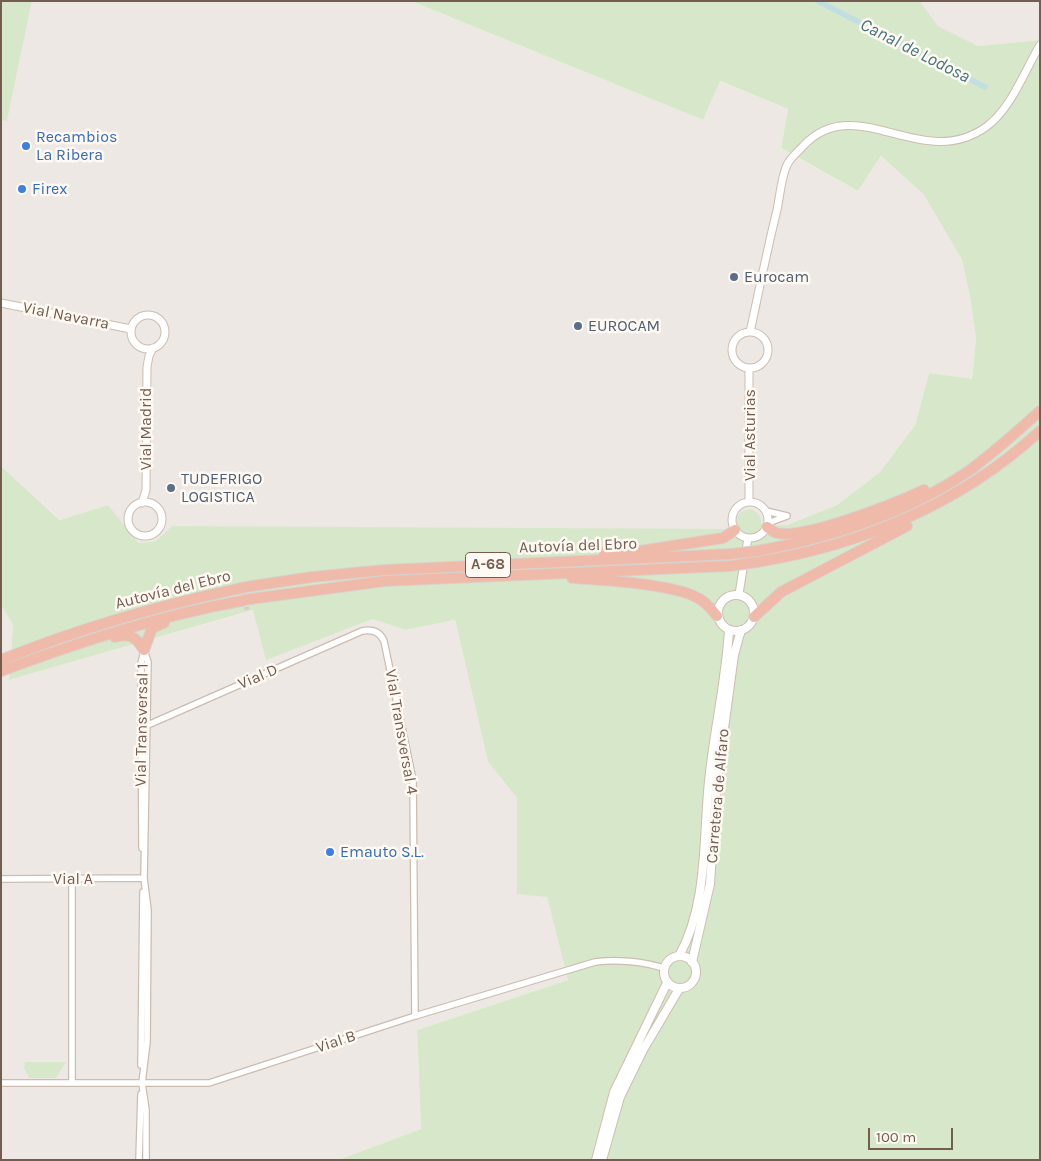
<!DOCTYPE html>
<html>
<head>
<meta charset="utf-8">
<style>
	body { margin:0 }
	#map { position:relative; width:1041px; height:1161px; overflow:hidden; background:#fbf5eb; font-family:Karla,sans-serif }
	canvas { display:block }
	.frame { position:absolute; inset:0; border:2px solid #745d50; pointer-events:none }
	.scale { position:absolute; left:868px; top:1128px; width:85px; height:22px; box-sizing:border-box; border:2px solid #745d50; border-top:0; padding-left:6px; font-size:15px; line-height:18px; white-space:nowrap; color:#745d50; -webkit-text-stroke:4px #fef9f2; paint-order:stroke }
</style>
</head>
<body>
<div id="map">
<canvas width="1041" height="1161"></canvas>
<div class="frame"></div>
<div class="scale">100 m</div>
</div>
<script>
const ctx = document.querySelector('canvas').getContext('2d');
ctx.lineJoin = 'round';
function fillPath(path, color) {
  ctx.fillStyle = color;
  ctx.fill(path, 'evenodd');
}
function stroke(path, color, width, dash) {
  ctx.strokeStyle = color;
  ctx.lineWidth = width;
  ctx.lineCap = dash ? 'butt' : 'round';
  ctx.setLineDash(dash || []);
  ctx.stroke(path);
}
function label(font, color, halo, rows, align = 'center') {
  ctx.font = font + ' Karla,sans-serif';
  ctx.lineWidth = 5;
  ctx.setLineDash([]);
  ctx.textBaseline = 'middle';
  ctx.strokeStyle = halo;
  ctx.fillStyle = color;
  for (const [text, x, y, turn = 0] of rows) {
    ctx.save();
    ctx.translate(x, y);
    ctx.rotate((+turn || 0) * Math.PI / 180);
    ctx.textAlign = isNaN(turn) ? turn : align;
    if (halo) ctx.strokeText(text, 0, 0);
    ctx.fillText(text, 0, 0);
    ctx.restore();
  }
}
fillPath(new Path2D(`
	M32 1H411L703 120 719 81 788 109 781 148 807 163 858 191 881 156 924 195 962 260 972 307 976 338 972 380 929 373 915 425 880 472 837 505 787 525 723 529 156 541 139 543 108 505 61 520 1 466V120H7Z
	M920 1H1040V40L978 46 938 26Z
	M1 605 13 625 9 680 254 610 267 659 373 619 405 630 455 620 488 762 517 798V894L547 896 568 980 417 1030 421 1129 341 1159 1 1160Z`), '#ede8e3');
fillPath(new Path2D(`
	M1 1H32L7 121 1 120Z
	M411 1H920L938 26 978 46 1040 40V1160H338L421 1129 417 1030 568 980 547 897 517 894V798L488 762 455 620 405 630 373 619 266 660 253 610 9 680 13 625 1 605V466L60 520 108 505 139 543 156 541 172 526 723 529 738 528C735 518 738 511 749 509 759 511 762 517 761 526L787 525 837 505 880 472 915 425 929 373 972 379 976 338 970 297 962 260 924 195 881 156 858 191 781 148 788 109 720 81 703 120Z
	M25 1062H66L56 1078H29L24 1068Z`), '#d7e8ca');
stroke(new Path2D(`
	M818 1 985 87`), '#c1dee3', 5.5);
stroke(new Path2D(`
	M241 582 247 610`), '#d9cfc4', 5.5, [5.5, 3]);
const minor = new Path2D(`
	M766 511 787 516 768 523
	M144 650 148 662 144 878 148 910 147 1042 142 1083 146 1110V1160
	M141 728 362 631C372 629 380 632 384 641L413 780 415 1016
	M142 848 141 663 144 652
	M1 879 144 878
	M72 879V1083
	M141 1065 143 892
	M1 1083H209L415 1016 595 962C620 959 640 961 664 968
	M139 1160 141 1094`);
const tertiary = new Path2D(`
	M1 303 131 329
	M131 332a17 17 0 1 1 34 0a17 17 0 1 1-34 0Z
	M750 332C759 291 767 250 777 210 780 196 781 178 787 165 790 158 799 151 804 145 857 90 921 173 986 127 1011 109 1024 72 1040 45
	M732 350a18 18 0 1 1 36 0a18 18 0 1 1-36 0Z
	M128 519a17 17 0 1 1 34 0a17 17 0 1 1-34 0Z
	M749 502V368
	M732 520a18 18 0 1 1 36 0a18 18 0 1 1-36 0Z
	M142 503 146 490 147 367 149 356 153 348
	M739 594 748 538`);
const secondary = new Path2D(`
	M718 613a18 18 0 1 1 36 0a18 18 0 1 1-36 0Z
	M679 956C708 904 703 839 709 781 714 731 726 681 729 630
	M664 972a16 16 0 1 1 32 0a16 16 0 1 1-32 0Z
	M692 962 710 884 717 780 734 655 741 630
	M596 1160 614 1092 667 983
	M602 1160 620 1097 643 1050 679 989`);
const motorway = new Path2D(`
	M767 527C770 529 773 532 777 533 804 540 896 503 924 490
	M757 551C834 537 909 513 973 468 996 450 1018 431 1040 411
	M604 553 640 551 723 538 735 530
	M757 562C862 545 962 503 1040 431
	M572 578C603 580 668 584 694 596 704 600 711 608 717 616
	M246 587 312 577 384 570 732 554
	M250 599 385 581 730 566
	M754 617 781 592 907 526
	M115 637C131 633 136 637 144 650
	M144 650 152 628 164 623
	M1 660C78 629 156 606 237 589
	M1 671C80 642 158 616 241 601`);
stroke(minor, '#ccbdb2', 8);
stroke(tertiary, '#ccbdb2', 9);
stroke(secondary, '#cfbdaf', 10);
stroke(motorway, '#d8d2ce', 12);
stroke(minor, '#fff', 5.5);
stroke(tertiary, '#fff', 7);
stroke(secondary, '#fff', 8);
stroke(motorway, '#efbaa9', 10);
const motorwayBridge = new Path2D(`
	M732 554 757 551
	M730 566 757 562
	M237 589 246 587
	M241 601 250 599`);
stroke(motorwayBridge, '#d8d2ce', 12, []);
stroke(motorwayBridge, '#efbaa9', 10);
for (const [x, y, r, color] of [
	[26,146,5,"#3f7fe0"],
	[22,189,5,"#3f7fe0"],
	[734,277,5,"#5c6f8a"],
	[578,326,5,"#5c6f8a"],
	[171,488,5,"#5c6f8a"],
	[330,852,5,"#3f7fe0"]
]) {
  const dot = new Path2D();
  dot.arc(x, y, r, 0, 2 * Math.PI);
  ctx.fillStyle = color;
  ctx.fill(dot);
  stroke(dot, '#fef9f2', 2);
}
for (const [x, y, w] of [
	[488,565,45]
]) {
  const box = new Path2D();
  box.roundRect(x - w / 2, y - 12.5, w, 25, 4);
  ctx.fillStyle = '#fef9f2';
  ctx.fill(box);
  stroke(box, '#745d50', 1);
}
label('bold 15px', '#745d50', null, [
	["A-68",488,565]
]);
label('16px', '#366cbe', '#fef9f2', [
	["Recambios",36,137],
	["La Ribera",36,155],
	["Firex",32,189],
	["Emauto S.L.",340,852]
], 'left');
label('16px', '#4e5e75', '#fef9f2', [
	["Eurocam",744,277],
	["EUROCAM",588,326],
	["TUDEFRIGO",181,479],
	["LOGISTICA",181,497]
], 'left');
label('16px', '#745d50', '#fef9f2', [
	["Vial Navarra",66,316,11],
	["Vial Madrid",146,429,-90],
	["Vial Asturias",750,435,-90],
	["Autovía del Ebro",578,546,-2],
	["Autovía del Ebro",173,590,-14],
	["Vial D",258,677,-23],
	["Vial Transversal 1",142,725,-89],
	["Vial Transversal 4",401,732,80],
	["Carretera de Alfaro",718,796,-85],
	["Vial A",73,879],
	["Vial B",336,1042,-18]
]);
label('italic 18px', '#48757e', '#fef9f2', [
	["Canal de Lodosa",915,51,27]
]);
</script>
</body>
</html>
